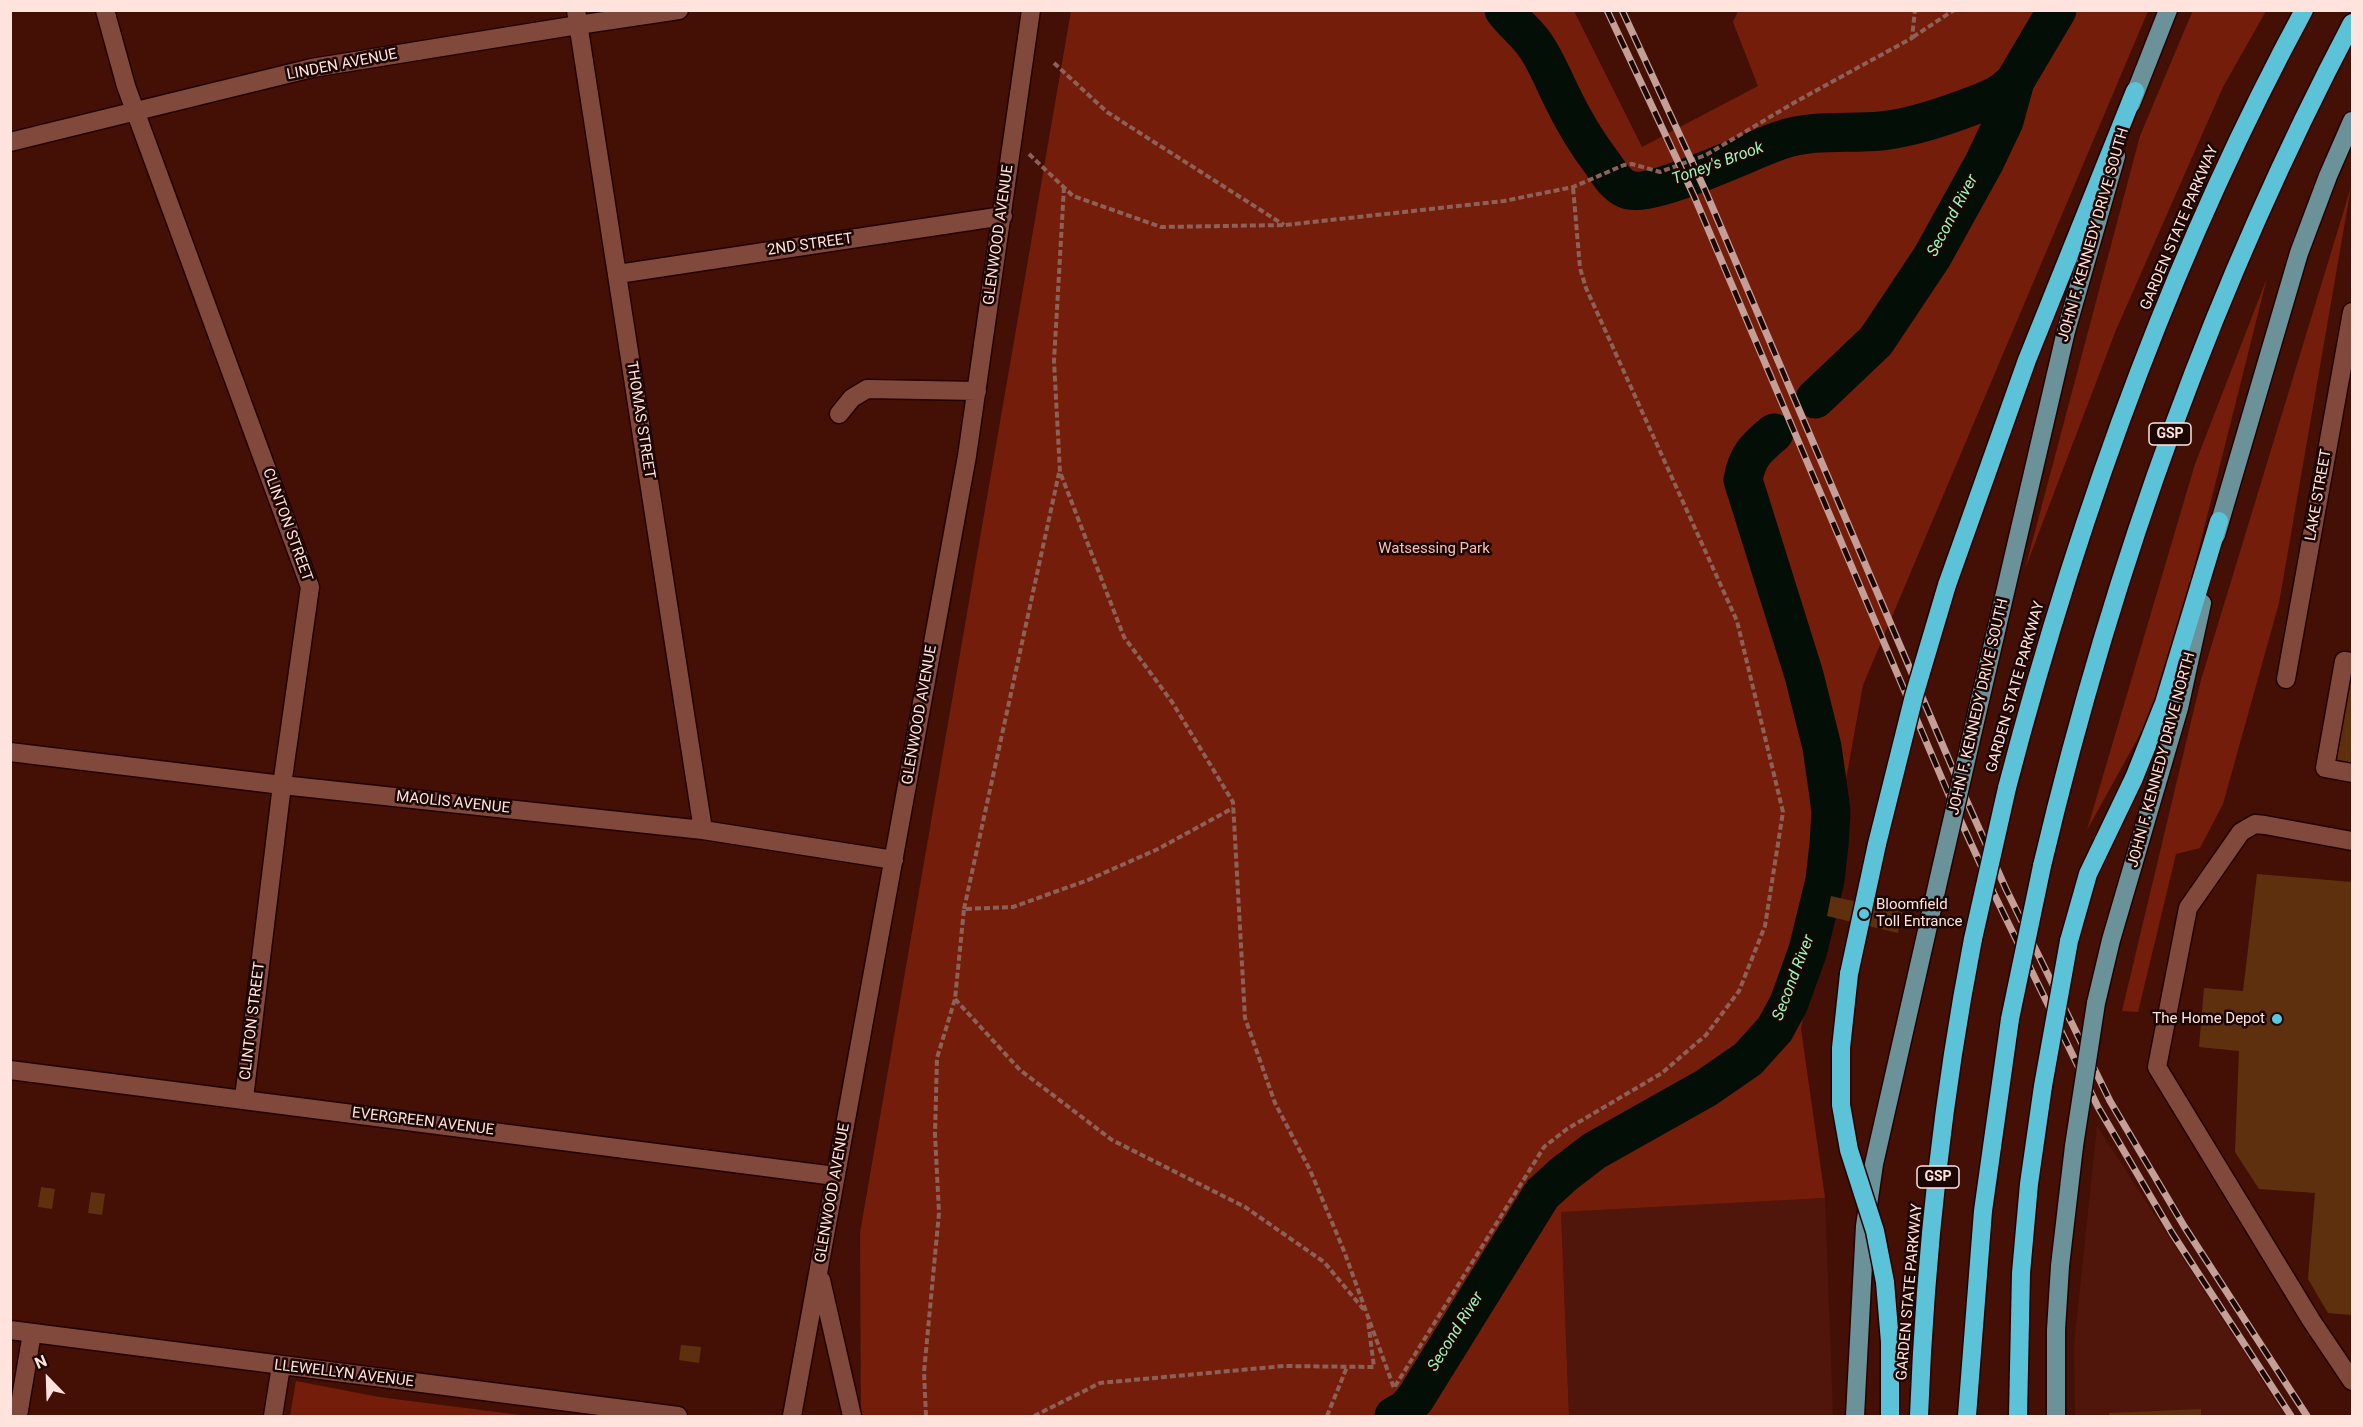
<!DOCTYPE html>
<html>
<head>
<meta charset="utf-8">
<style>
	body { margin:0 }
	#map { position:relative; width:2363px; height:1427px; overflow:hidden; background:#441006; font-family:Roboto,sans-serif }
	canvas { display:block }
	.frame { position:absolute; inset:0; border:12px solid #ffe3dc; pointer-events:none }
	.north { position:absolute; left:18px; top:1349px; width:60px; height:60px; -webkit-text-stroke:4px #1c0603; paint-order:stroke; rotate:337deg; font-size:16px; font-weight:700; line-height:24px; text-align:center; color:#ffe3dc }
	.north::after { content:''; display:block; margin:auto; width:21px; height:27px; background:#ffe3dc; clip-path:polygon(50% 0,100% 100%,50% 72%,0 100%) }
</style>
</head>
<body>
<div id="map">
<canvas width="2363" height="1427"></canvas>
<div class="frame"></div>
<div class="north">N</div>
</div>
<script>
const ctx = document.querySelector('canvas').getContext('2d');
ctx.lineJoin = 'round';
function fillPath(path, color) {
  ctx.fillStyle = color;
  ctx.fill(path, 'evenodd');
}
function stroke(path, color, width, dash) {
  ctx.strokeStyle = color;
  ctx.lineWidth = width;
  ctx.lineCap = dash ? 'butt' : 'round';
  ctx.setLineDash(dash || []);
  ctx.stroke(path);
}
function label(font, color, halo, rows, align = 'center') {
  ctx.font = font + ' Roboto,sans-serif';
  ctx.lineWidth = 5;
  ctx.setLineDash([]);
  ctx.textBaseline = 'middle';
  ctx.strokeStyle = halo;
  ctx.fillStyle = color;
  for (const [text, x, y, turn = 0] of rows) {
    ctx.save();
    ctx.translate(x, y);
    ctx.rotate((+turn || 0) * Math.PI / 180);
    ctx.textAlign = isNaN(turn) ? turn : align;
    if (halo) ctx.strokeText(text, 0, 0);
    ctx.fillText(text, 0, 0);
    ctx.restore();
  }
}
fillPath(new Path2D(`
	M2097 1126 2285 1416H2075L2074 1346Z
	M1825 1198 1833 1416H1569L1561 1212Z`), '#51160b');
fillPath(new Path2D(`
	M2193 10 2266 11 2223 87 2116 330 2025 569 2140 136Z
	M1071 11H1574L1642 147 1758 86 1733 22 1738 11H2148L1863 685 1801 1029 1825 1198 1561 1212 1569 1416H861L860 1233Z
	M2351 187 2279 603 2223 804 2200 848 2176 854 2138 1012 2122 1011 2201 680Z
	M2267 278 2185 604 2149 718 2087 830 2195 464Z
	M296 1381 379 1397 528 1416H290Z`), '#751d0b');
stroke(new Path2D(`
	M1504 10C1514 24 1528 33 1537 48 1547 63 1554 81 1562 97 1573 120 1586 142 1602 163 1609 173 1615 184 1626 189 1650 200 1753 149 1781 140 1814 129 1847 134 1881 131 1910 128 1937 119 1964 109 1984 102 2000 97 2015 81
	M1815 399 1876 341 1932 257 1984 163 2004 121 2015 81 2057 10
	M1394 1416 1405 1410 1415 1399 1542 1194 1564 1174 1594 1151 1706 1088 1748 1059 1775 1029 1789 1003 1808 950 1825 880 1829 844 1831 812 1828 789 1822 747 1804 675 1743 480C1747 456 1756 448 1774 433`), '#030e06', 39);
fillPath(new Path2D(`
	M2351 668H2352V767L2335 764Z
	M2257 874 2352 882V1315L2328 1313 2308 1279 2315 1193 2259 1189 2235 1152 2239 1051 2199 1047 2204 988 2243 991Z
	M1831 896 1902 912 1898 933 1827 916Z
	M41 1187 55 1189 52 1209 38 1207Z
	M91 1192 105 1194 102 1215 88 1213Z
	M681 1345 701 1347 699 1363 679 1360Z
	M2201 1409V1416H2109V1413Z`), '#5e300e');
const minor = new Path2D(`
	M105 10 126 86 310 587 282 785 244 1098
	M576 10 703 830
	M10 142 312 68 578 25 679 10
	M618 274 1003 216
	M839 414 852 398 867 389 977 391
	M2352 662 2344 661 2325 768 2352 773
	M2286 679 2352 312
	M10 752 282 785 703 830 894 860
	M2352 841 2265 825 2255 824 2241 832 2188 908 2157 1067 2311 1320 2352 1381
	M10 1070 835 1176
	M821 1280 852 1416
	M10 1330 678 1416
	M18 1416 32 1333
	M273 1416 281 1366
	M792 1416 967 456 1031 10`);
const major = new Path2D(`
	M2131 104 2168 10
	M2216 535 2299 253 2328 176 2352 121
	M1977 713 2066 331 2116 156
	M2096 1003 2111 940 2179 708 2202 603
	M1855 1416 1865 1226 1874 1164 1941 869
	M2056 1416V1330L2060 1266 2074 1146`);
const highway = new Path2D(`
	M1947 585 2027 360 2135 91
	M2007 788C2077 519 2171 256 2304 10
	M2042 866C2111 574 2212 289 2352 23
	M2069 941 2088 874 2134 778 2164 703 2219 521
	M1849 974 1877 844
	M1885 1282 1890 1342V1416
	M1919 1416C1925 1260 1943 1093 1973 939
	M1967 1416 1983 1211 2010 1019
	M2018 1416 2021 1273 2029 1184 2043 1086`);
stroke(minor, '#230100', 21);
stroke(major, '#230100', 21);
stroke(highway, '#230100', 21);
stroke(new Path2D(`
	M1913 37 1954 10
	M1054 63 1107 112 1284 225
	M1029 154 1073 196 1161 227 1285 225 1504 201 1573 187 1624 165 1632 164 1660 172 1706 155 1797 101 1912 38 1915 10
	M1064 187 1054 361 1060 472 1124 637 1172 702 1233 802 1245 1018 1275 1103 1310 1170 1344 1251 1394 1388 1544 1147 1567 1129 1662 1073 1706 1035 1739 991 1765 926 1783 812 1737 621 1586 288 1580 268 1573 187
	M964 909 1059 473
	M955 999 1020 1070 1112 1140 1245 1207 1324 1262 1365 1311
	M926 1416 924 1372 939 1213 935 1134 937 1058 955 999 964 909 1013 907 1088 880 1158 849 1233 808
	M1034 1416 1100 1383 1284 1366 1374 1367 1368 1321
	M1327 1416 1347 1367`), '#8c6158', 4, [6, 3]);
stroke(minor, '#81483c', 18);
stroke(major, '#6b9199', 18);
stroke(highway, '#5cc2d7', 18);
const rail = new Path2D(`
	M1607 10 1694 196 1948 793 1994 894 2098 1107 2172 1233 2291 1416
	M1622 10 1705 190 1961 788 2006 889 2110 1101 2184 1226 2307 1416`);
stroke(rail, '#c39f97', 7);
stroke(rail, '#1c0603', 4.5, [14]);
const majorBridge = new Path2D(`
	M1941 869 1977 713
	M2074 1146 2096 1003`);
const highwayBridge = new Path2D(`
	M1877 844 1914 696 1947 585
	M1973 939 2007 788
	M1849 974 1841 1048V1105L1849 1150 1875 1231 1885 1282
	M2010 1019 2042 866
	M2043 1086 2069 941`);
stroke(majorBridge, '#230100', 21, []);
stroke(highwayBridge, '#230100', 21, []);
stroke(majorBridge, '#6b9199', 18);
stroke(highwayBridge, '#5cc2d7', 18);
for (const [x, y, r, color] of [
	[1864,914,6,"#56c9e1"],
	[2277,1019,6,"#56c9e1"]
]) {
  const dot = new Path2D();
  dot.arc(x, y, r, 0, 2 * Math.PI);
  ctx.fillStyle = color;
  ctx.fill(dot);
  stroke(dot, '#1c0603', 2);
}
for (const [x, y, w] of [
	[2170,434,42],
	[1938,1177,42]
]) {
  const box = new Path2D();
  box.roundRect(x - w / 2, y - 11, w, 22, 4.5);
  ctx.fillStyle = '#1c0603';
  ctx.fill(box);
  stroke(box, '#ffe3dc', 1.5);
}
label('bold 14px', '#ffe3dc', null, [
	["GSP",2170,434],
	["GSP",1938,1177]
]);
label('15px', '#ffe3dc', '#1c0603', [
	["LINDEN AVENUE",342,65,-11],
	["GARDEN STATE PARKWAY",2180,228,-67],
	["GLENWOOD AVENUE",999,235,-82],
	["JOHN F. KENNEDY DRIVE SOUTH",2094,235,-74],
	["2ND STREET",810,245,-8],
	["THOMAS STREET",640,420,81],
	["LAKE STREET",2319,495,-80],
	["CLINTON STREET",287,525,70],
	["GARDEN STATE PARKWAY",2016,687,-74],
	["JOHN F. KENNEDY DRIVE SOUTH",1979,707,-77],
	["GLENWOOD AVENUE",920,715,-80],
	["JOHN F. KENNEDY DRIVE NORTH",2162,760,-75],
	["MAOLIS AVENUE",453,803,6],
	["CLINTON STREET",253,1021,-83],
	["EVERGREEN AVENUE",423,1122,7],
	["GLENWOOD AVENUE",833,1193,-80],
	["GARDEN STATE PARKWAY",1910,1292,-85],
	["LLEWELLYN AVENUE",344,1374,7]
]);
label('15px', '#f8c1b4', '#1c0603', [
	["Watsessing Park",1434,549]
]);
label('15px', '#ffe3dc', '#1c0603', [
	["Bloomfield",1876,905],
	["Toll Entrance",1876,922],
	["The Home Depot",2265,1019,"right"]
], 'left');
label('italic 16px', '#98fab6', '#1c0603', [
	["Toney's Brook",1718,164,-20],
	["Second River",1953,216,-62],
	["Second River",1794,978,-69],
	["Second River",1456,1332,-58]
]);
</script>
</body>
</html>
